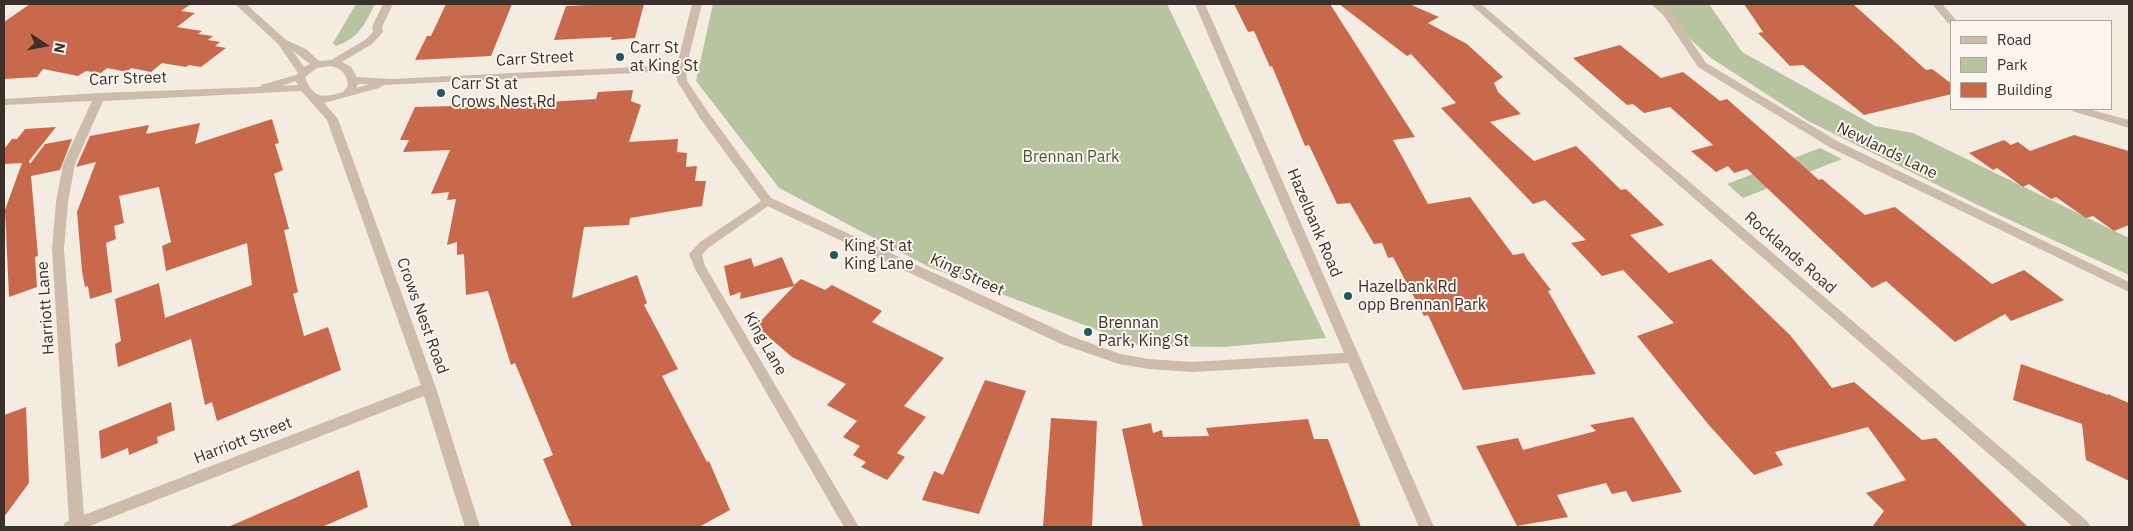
<!DOCTYPE html>
<html>
<head>
<meta charset="utf-8">
<style>
	body { margin:0 }
	#map { position:relative; width:2133px; height:531px; overflow:hidden; background:#f4ebe1; font-family:"IBM Plex Sans",sans-serif }
	canvas { display:block }
	.frame { position:absolute; inset:0; border:5px solid #3b302b; pointer-events:none }
	.legend { position:absolute; left:1950px; top:20px; width:162px; height:90px; box-sizing:border-box; background:#fbf5ee; border:1px solid #aea6a0; margin:0; padding:6px 9px; list-style:none; font-size:15px; color:#3b302b }
	.legend li { display:flex; align-items:center; gap:10px; height:25px }
	.legend b { width:25px; border:1px solid #aea6a0 }
	.north { position:absolute; left:20px; top:20px; width:50px; height:50px; -webkit-text-stroke:4px #fbf5ee; paint-order:stroke; rotate:101deg; font-size:14px; font-weight:700; line-height:20px; text-align:center; color:#3b302b }
	.north::after { content:''; display:block; margin:auto; width:18px; height:22px; background:#3b302b; clip-path:polygon(50% 0,100% 100%,50% 72%,0 100%) }
</style>
</head>
<body>
<div id="map">
<canvas width="2133" height="531"></canvas>
<div class="frame"></div>
<ul class="legend">
<li><b style="height:6px;background:#cdbbac"></b>Road</li>
<li><b style="height:14px;background:#b8c4a0"></b>Park</li>
<li><b style="height:14px;background:#c8694b"></b>Building</li>
</ul>
<div class="north">N</div>
</div>
<script>
const ctx = document.querySelector('canvas').getContext('2d');
ctx.lineJoin = 'round';
function fillPath(path, color) {
  ctx.fillStyle = color;
  ctx.fill(path, 'evenodd');
}
function stroke(path, color, width, dash) {
  ctx.strokeStyle = color;
  ctx.lineWidth = width;
  ctx.lineCap = dash ? 'butt' : 'round';
  ctx.setLineDash(dash || []);
  ctx.stroke(path);
}
function label(font, color, halo, rows, align = 'center') {
  ctx.font = font + ' "IBM Plex Sans",sans-serif';
  ctx.lineWidth = 4;
  ctx.setLineDash([]);
  ctx.textBaseline = 'middle';
  ctx.strokeStyle = halo;
  ctx.fillStyle = color;
  for (const [text, x, y, turn = 0] of rows) {
    ctx.save();
    ctx.translate(x, y);
    ctx.rotate((+turn || 0) * Math.PI / 180);
    ctx.textAlign = isNaN(turn) ? turn : align;
    if (halo) ctx.strokeText(text, 0, 0);
    ctx.fillText(text, 0, 0);
    ctx.restore();
  }
}
fillPath(new Path2D(`
	M356 4H375C365 24 358 39 336 46L333 43Z
	M713 4H1167L1326 338 1223 347 1140 346 927 266 779 188 696 81Z
	M1651 4H1709L1742 52 1875 126 1913 133 2129 238V275L1984 208 1808 121 1711 58Z
	M1820 148 1842 159 1743 198 1727 184Z`), '#b8c4a0');
fillPath(new Path2D(`
	M30 4H191L181 11 195 13 177 27 202 31 198 34 213 36 208 40 220 42 215 46 226 48 201 67 189 65 186 67 162 63 151 72 131 68 127 72 107 68 101 73 86 71 78 76 43 69 37 77 4 79V22Z
	M446 4H512L491 56 415 60 427 36H431Z
	M609 4H644L635 38 611 40 612 37 554 40 566 6Z
	M1234 4H1330L1415 137 1393 140 1428 204 1470 197 1513 255 1524 253 1527 259 1551 290 1548 291 1596 374 1463 390 1428 315 1424 316 1393 257 1388 258 1382 243 1374 244 1350 203 1337 204 1309 145 1305 146 1272 66 1270 67 1254 31 1248 32Z
	M1339 4H1409L1439 17 1428 23 1467 44 1503 77 1494 83 1498 92 1521 114 1490 122 1534 161 1576 146 1621 190 1626 189 1664 225 1630 235 1669 273 1711 259 1790 335 1832 388 1854 382 1922 440 1936 438 2028 527H1872L1884 511 1866 493 1906 480 1868 427 1775 452 1783 465 1754 475 1708 424 1637 336 1674 323 1623 270 1602 276 1571 243 1586 240 1545 200 1533 204 1441 108 1456 103 1411 54 1407 56Z
	M1744 4H1853L1926 70 1932 69 1952 84V94L1864 115 1803 65 1790 66 1758 33 1763 32Z
	M1620 45 1661 78 1683 72 1720 101 1727 99 1819 180 1822 179 1865 215 1895 207 1992 284 2024 270 2064 300 2011 321 2005 314 1955 342 1886 281 1872 288 1747 169 1734 173 1728 166 1716 172 1691 151 1713 145 1670 107 1644 113 1633 104 1627 105 1573 58Z
	M633 90 631 101 641 105 629 142 678 139 677 152 687 153 686 167 697 166 695 181H706L702 206 630 218 629 225 584 227 572 298 637 275 647 303 644 305 678 369 662 376 707 462 709 461 730 510 699 527H572L543 459 553 455 515 363 511 365 488 291 466 295 464 254 457 255V242L447 245 456 199 447 200 449 192 431 194 450 150 403 152 409 140H400L415 107 456 106 455 108 596 99 598 92Z
	M272 119 279 143 275 144 283 170 274 174 289 229 284 230 298 292 293 294 304 336 328 327 341 370 217 421 212 402 205 405 191 339 118 367 115 344 121 341 115 299 159 283 165 318 252 285 247 243 166 271 162 246 171 242 159 187 119 196 124 223 114 226 116 239 106 243 112 292 90 299 88 286 85 287 82 271 77 212 96 162 76 167 77 165 90 136 149 125 146 134 200 123 195 144Z
	M56 127 29 161 30 164 45 144 72 139 60 170 31 176 38 256 35 257 37 287 9 297 5 210 22 163 4 164V149L12 139H17L25 129Z
	M2074 135 2129 151V225L2114 231 2093 216 2086 218 2056 197 2051 199 2029 184 2023 187 1997 168 1993 170 1969 153 2004 140 2011 145 2018 142 2030 151Z
	M782 257 794 285 801 279 825 290 832 285 882 311 872 322 944 358 904 406 926 417 897 453 905 457 887 480 861 467 866 462 853 455 860 446 843 437 857 421 827 405 846 384 792 357 756 326 794 286 740 299 741 292 730 296 724 266 751 258 754 267Z
	M2021 364 2108 395V394L2129 403V481L2086 460 2082 424 2013 400Z
	M985 380 1026 391 979 514 922 500 934 471 943 475Z
	M171 402 175 430 157 437 158 443 129 455 128 448 101 459 99 431Z
	M26 407 29 483 4 517V415Z
	M1633 417 1682 492 1632 502 1626 491 1612 494 1606 483 1557 495 1568 517 1517 526 1476 446 1518 438 1523 450 1596 431 1590 425Z
	M1051 418 1097 421 1092 527H1043Z
	M1308 419 1314 439H1328L1361 527H1143L1122 429 1151 423 1153 433 1162 430 1163 437 1209 436 1206 428Z
	M359 470 368 507 322 527H228Z`), '#c8694b');
fillPath(new Path2D(`
	M1656 4H1666L1706 63 1839 142 2129 282V292L1831 148 1698 67Z
	M767 197 771 198 773 201 771 204 708 248 702 255 705 266 859 527H844L695 269 689 254 700 242Z`), '#cdbbac');
fillPath(new Path2D(`
	M235 4H246L286 40 306 49 319 61 331 60 365 40 373 32 372 27 383 4H393L382 27 383 32 372 44 342 62 351 67 357 77 391 79 677 65 692 4H702L686 68 687 81 708 112 771 198 1071 336 1120 354 1149 359 1192 362 1344 353 1195 4H1205L1434 527H1419L1348 363 1192 372 1149 369 1119 364 1061 344 763 204 700 118 677 81 676 71 384 85 379 88 324 103 338 119 436 388 480 527H465L424 396 87 527H63L65 522 69 521 52 249 56 202 63 164 92 101 4 105V99L100 93 260 87 261 85 296 75 298 73 278 44ZM293 51 310 64 304 67ZM331 66C343 69 346 74 348 85L343 92C323 98 313 99 305 77L317 68ZM296 81 298 85 282 86ZM358 84H370L356 88ZM301 91 327 120 421 385 84 515 64 249 68 202 75 164 103 101Z
	M1470 4H1481L2088 522 2090 527H2073Z
	M1932 4H1942L1957 21H1952V24L1948 23Z
	M2071 109H2088L2129 120V128L2072 111Z`), '#cdbbac');
for (const [x, y, r, color] of [
	[620,57,5,"#1f5a5e"],
	[441,93,5,"#1f5a5e"],
	[834,255,5,"#1f5a5e"],
	[1348,296,5,"#1f5a5e"],
	[1088,332,5,"#1f5a5e"]
]) {
  const dot = new Path2D();
  dot.arc(x, y, r, 0, 2 * Math.PI);
  ctx.fillStyle = color;
  ctx.fill(dot);
  stroke(dot, '#fbf5ee', 2);
}
label('16px', '#3b302b', '#fbf5ee', [
	["Carr St",630,48],
	["at King St",630,66],
	["Carr St at",451,84],
	["Crows Nest Rd",451,102],
	["King St at",844,246],
	["King Lane",844,264],
	["Hazelbank Rd",1358,287],
	["opp Brennan Park",1358,305],
	["Brennan",1098,323],
	["Park, King St",1098,341]
], 'left');
label('16px', '#3b302b', '#fbf5ee', [
	["Carr Street",535,59,-3],
	["Carr Street",128,79,-2],
	["Newlands Lane",1887,151,26],
	["Hazelbank Road",1314,223,67],
	["Rocklands Road",1790,253,41],
	["King Street",967,275,25],
	["Harriott Lane",46,308,-94],
	["Crows Nest Road",422,316,70],
	["King Lane",765,344,60],
	["Harriott Street",243,441,-21]
]);
label('16px', '#4a5a2e', '#fbf5ee', [
	["Brennan Park",1071,157]
]);
</script>
</body>
</html>
